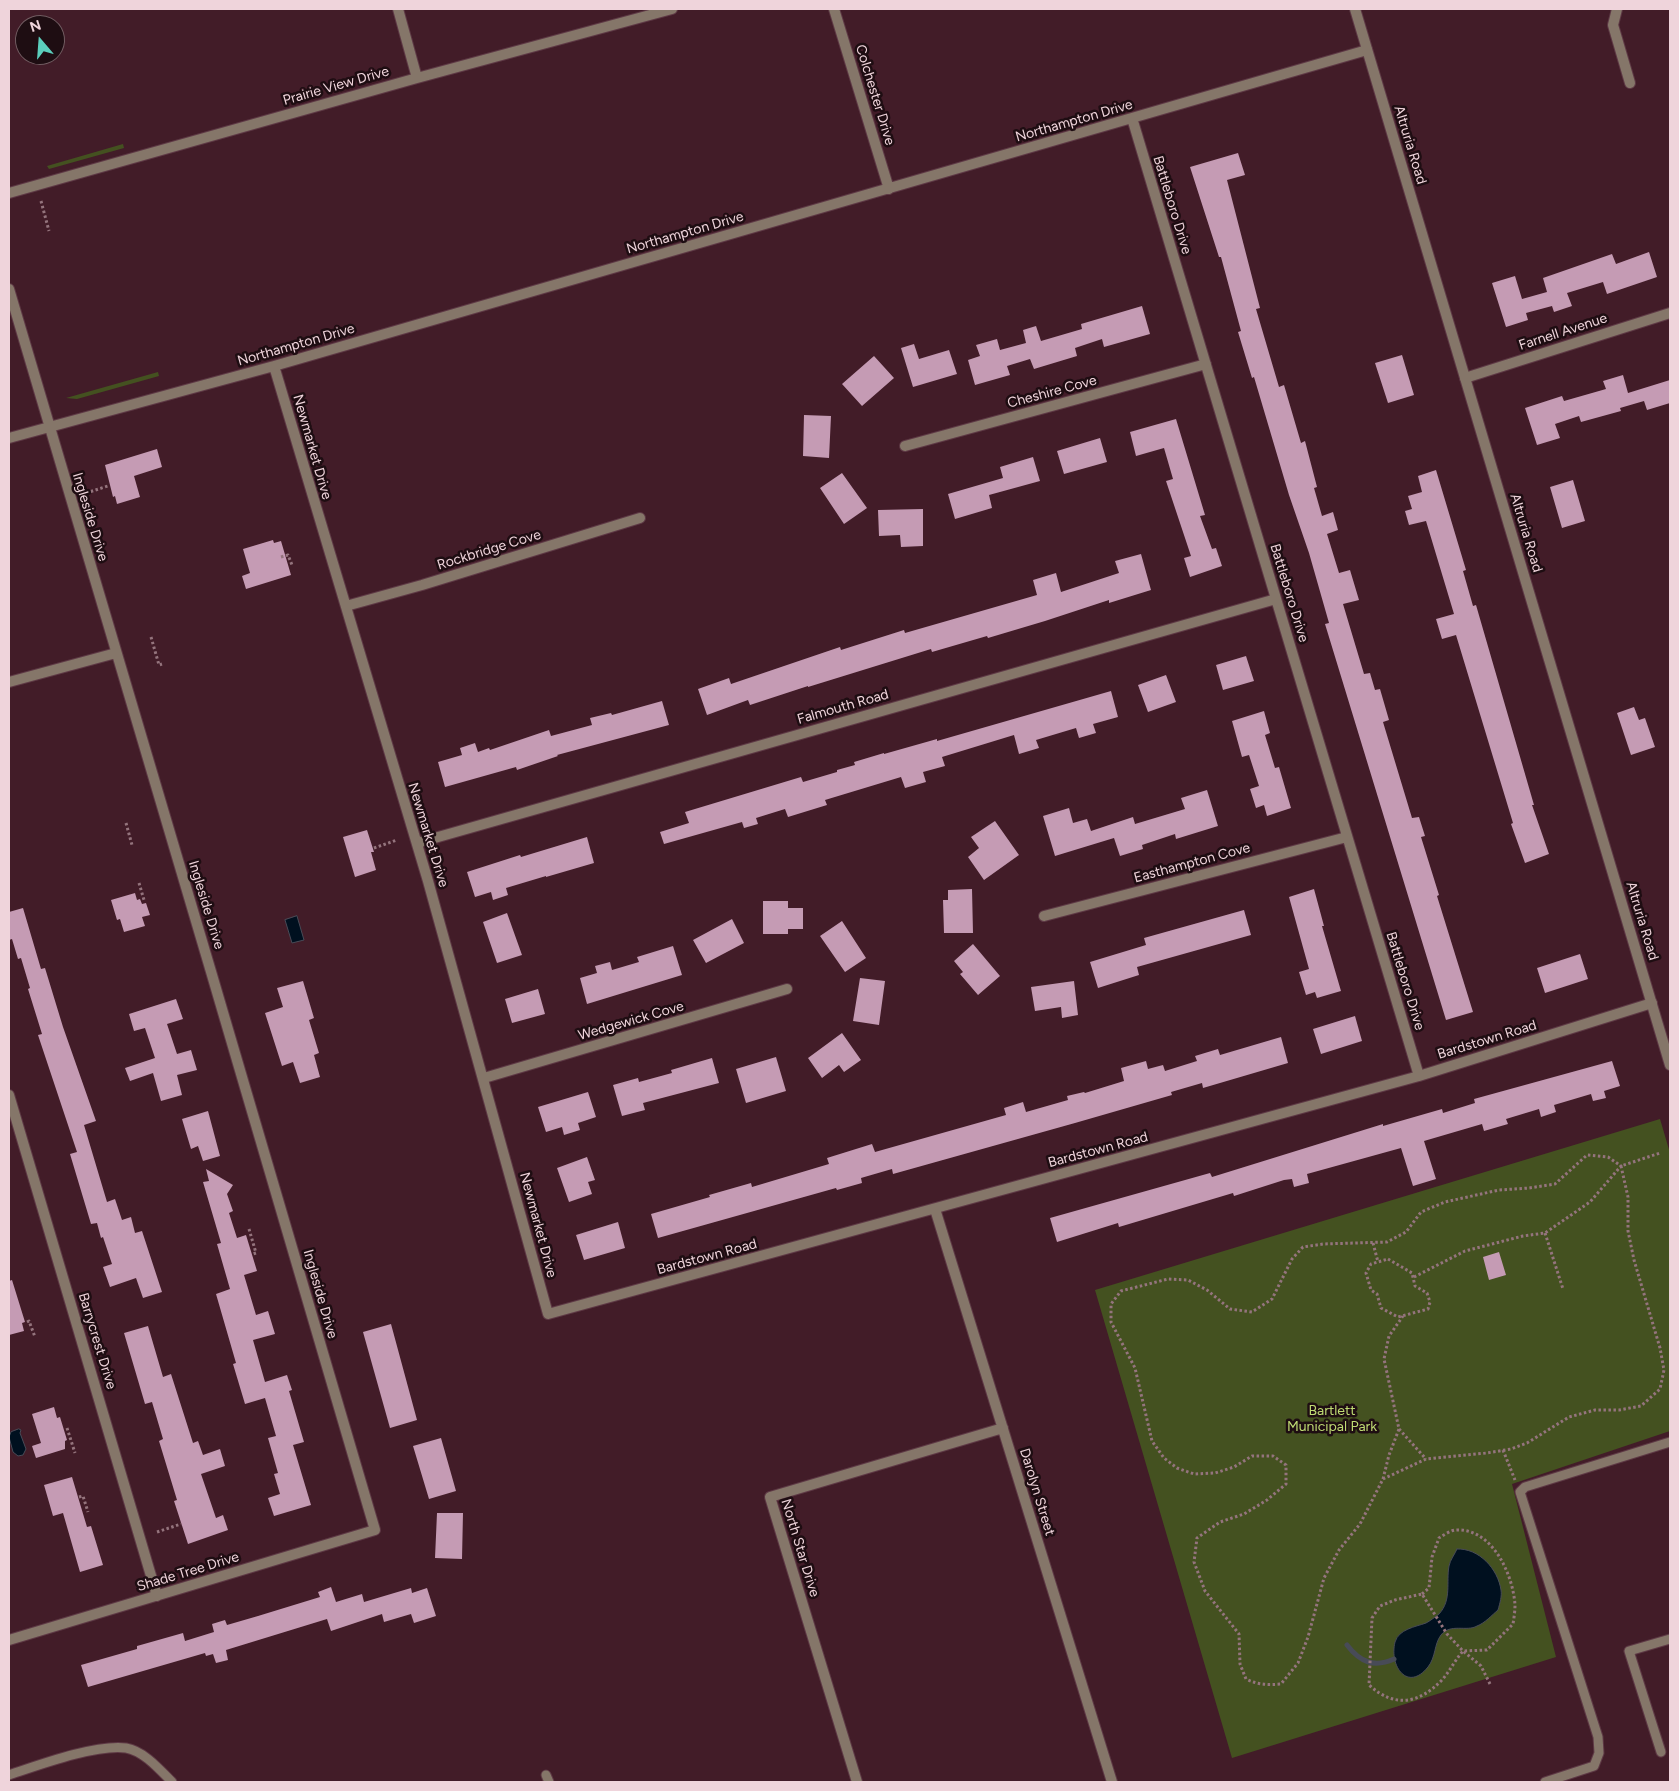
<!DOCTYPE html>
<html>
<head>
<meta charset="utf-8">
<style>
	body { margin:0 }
	#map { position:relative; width:1679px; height:1791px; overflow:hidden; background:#421c28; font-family:Figtree,sans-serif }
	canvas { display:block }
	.frame { position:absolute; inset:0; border:10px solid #efd4db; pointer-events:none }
	.north { position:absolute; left:15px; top:15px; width:50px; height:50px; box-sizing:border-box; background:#1e0d12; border:1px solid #725d62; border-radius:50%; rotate:342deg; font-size:14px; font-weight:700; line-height:20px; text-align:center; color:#efd4db }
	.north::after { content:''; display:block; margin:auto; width:18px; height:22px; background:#5bcebc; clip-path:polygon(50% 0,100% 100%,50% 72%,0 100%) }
</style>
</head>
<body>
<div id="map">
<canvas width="1679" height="1791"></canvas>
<div class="frame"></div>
<div class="north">N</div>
</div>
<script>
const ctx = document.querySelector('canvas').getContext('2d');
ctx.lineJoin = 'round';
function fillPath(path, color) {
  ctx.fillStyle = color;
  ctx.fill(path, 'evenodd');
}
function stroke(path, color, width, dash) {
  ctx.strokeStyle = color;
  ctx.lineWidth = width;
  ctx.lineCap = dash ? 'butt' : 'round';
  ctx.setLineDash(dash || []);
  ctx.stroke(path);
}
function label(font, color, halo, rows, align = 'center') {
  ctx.font = font + ' Figtree,sans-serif';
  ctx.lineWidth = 5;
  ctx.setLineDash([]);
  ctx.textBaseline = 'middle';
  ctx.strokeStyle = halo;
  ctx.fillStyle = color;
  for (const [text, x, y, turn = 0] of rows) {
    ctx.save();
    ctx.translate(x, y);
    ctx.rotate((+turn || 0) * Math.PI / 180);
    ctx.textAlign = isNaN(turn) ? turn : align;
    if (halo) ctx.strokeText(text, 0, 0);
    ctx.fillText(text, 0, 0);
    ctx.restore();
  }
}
fillPath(new Path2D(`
	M123 144 124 148 49 169 47 166Z
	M158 372 159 376 77 399 66 398Z
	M1660 1119 1670 1153V1431L1512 1484 1556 1657 1232 1758 1095 1290Z`), '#445120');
const water = new Path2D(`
	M297 916 304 940 292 943 285 920Z
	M19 1429 21 1430 20 1433 26 1449 23 1455 18 1456 13 1452 9 1437 11 1432Z
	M1457 1549C1479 1548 1498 1569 1501 1590 1502 1596 1500 1603 1498 1610 1492 1615 1485 1623 1477 1626 1467 1632 1450 1623 1441 1635 1434 1644 1436 1657 1428 1667 1408 1692 1389 1667 1395 1642 1399 1629 1415 1627 1426 1623 1430 1621 1435 1617 1439 1614 1452 1600 1446 1582 1449 1566 1450 1560 1455 1554 1457 1549Z`);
fillPath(water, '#00101f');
stroke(water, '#484b57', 1);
stroke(new Path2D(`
	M1347 1645C1360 1662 1374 1668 1394 1659`), '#484b57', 5);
fillPath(new Path2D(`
	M1238 153 1245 175 1227 180 1260 308 1256 309 1279 387 1284 385 1301 443 1305 441 1317 487 1314 488 1322 516 1333 512 1338 530 1327 534 1339 573 1350 570 1359 600 1343 604 1364 674 1370 673 1375 690 1380 689 1389 720 1383 722 1412 818 1419 817 1425 836 1421 837 1439 895 1437 896 1473 1012 1446 1020 1325 624 1329 623 1309 553 1289 495 1254 377 1252 378 1238 332 1241 331 1221 257H1219L1190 167Z
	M1649 252 1657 277 1607 294 1603 282 1567 293 1572 306 1554 312 1552 306 1526 313 1528 320 1506 327 1492 283 1515 276 1522 299 1547 292 1543 278 1612 254 1616 264Z
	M1142 306 1150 334 1104 347 1102 339 1075 348 1077 356 1034 369 1030 359 1007 366 1010 375 975 385 968 360 980 356 976 345 997 339 1000 350 1026 343 1023 330 1036 326 1041 341 1082 329 1081 324Z
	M914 344 919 359 949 350 957 374 913 387 901 348Z
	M1402 355 1414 395 1388 403 1375 363Z
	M874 356 894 378 862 406 842 384Z
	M1623 375 1628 393 1670 380V403L1647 410 1644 401 1620 408 1621 411 1581 422 1579 416 1555 424 1560 438 1537 445 1525 408 1562 396 1564 401 1606 389 1603 381Z
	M804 415 831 416 829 458 803 456Z
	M1176 419 1205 515 1200 516 1212 549 1216 548 1222 566 1190 577 1184 558 1191 556 1166 481 1173 479 1164 448 1136 456 1130 432Z
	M1100 438 1107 462 1064 474 1057 451Z
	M157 449 162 467 134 476 140 497 117 504 115 496 113 497 105 465Z
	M1033 457 1040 481 989 495 992 508 955 519 948 494 1003 478 1000 467Z
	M1436 470 1466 570 1463 571 1473 606 1476 605 1534 805H1532L1549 854 1525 863 1511 824 1513 823 1456 635 1442 639 1436 619 1454 614 1426 521 1409 525 1405 511 1412 509 1408 496 1422 492 1418 476Z
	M842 473 867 508 844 524 820 488Z
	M1573 480 1585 521 1562 528 1550 487Z
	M923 509V546L901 547 900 535 879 536 878 510Z
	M273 540 274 543 281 541 291 575 246 589 242 576 250 573 243 549Z
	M1141 554 1151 590 1109 603V600L1045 621 988 638 987 636 932 652 931 649 808 687V686L750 705 748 700 707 715 698 689 729 678 731 684 840 647 841 650 904 630 905 633 1037 595 1033 580 1056 573 1061 592 1119 573 1115 561Z
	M1246 656 1254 681 1223 690 1216 665Z
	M1166 675 1176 702 1148 712 1138 685Z
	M1111 691 1118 717 1093 724 1096 733 1079 738 1076 728 1036 740 1039 748 1019 754 1014 735 942 757 945 766 923 772 926 782 905 788 901 777 825 800 827 805 788 817 785 809 756 818 758 824 744 828 742 822 664 844 660 832 689 823 685 812 801 777 803 782 837 772V770L855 765 854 762 884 753V754L937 739V741Z
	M662 701 669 725 557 755 558 756 517 770 516 767 445 787 438 762 462 755 460 748 475 743 478 752 489 748 490 750 549 730 551 736 592 725 590 718 611 713 612 715Z
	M1634 707 1639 720 1645 718 1655 747 1631 755 1617 713Z
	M1264 711 1270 733 1265 735 1275 768 1279 767 1291 808 1267 816 1264 805 1256 808 1250 789 1259 786 1249 755 1242 757 1232 721Z
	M1207 790 1218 826 1176 839 1175 834 1142 845 1143 849 1120 856 1114 838 1055 856 1043 816 1069 808 1073 823 1087 819 1091 831 1133 817 1135 824 1185 809 1181 798Z
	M995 821 1019 855 984 880 968 857 979 848 971 837Z
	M367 830 374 852H371L376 870 355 877 343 837Z
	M587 837 594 863 546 877V876L506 888 508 895 493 900 491 892 475 897 467 872 520 855 521 857Z
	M972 889 973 933H944L943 900H948V890Z
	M1314 889 1324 926H1322L1341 991 1317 998 1315 992 1306 995 1299 972 1309 969 1289 897Z
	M135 893 137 900 140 899 142 904 146 903 150 915 142 917 145 926 124 932 120 919 117 920 111 900Z
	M763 901H788V908H803V929H788V934H763Z
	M23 908 41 969 45 968 63 1027 96 1121 84 1125 107 1202 115 1199 122 1220 131 1217 135 1233 142 1231 162 1292 143 1298 136 1278 110 1287 103 1267 112 1264 103 1237 101 1238 97 1223 91 1224 70 1154 77 1152 38 1035 42 1034 28 989 30 988 21 958 18 959 12 939 9 940V912Z
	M1244 910 1251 935 1137 967 1139 975 1098 988 1090 962 1146 945 1144 938Z
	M507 913 522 955 497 963 483 922Z
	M732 919 744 943 706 963 693 940Z
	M842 921 866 958 845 972 820 936Z
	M973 944 1000 976 978 995 960 974 963 972 954 961Z
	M673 946 682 975 587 1004 580 978 597 973 595 966 610 962 612 970 639 962 637 957Z
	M1580 954 1588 979 1545 993 1537 968Z
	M860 978 885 981 879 1025 853 1021Z
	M303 981 314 1018 309 1020 319 1053 314 1055 320 1077 300 1083 293 1062 282 1066 265 1013 283 1007 277 988Z
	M1074 981 1078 1015 1062 1018 1061 1007 1035 1011 1031 987Z
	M538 989 545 1014 512 1023 505 999Z
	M176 999 183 1019 167 1024 177 1054 191 1050 197 1070 177 1075 182 1095 161 1101 153 1073 130 1081 125 1068 155 1058 145 1028 134 1031 129 1014Z
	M1355 1016 1362 1041 1321 1054 1313 1029Z
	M842 1033 861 1060 844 1072 839 1065 822 1078 808 1058Z
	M1281 1037 1288 1063 1203 1088 1202 1083 1171 1092 1172 1095 1075 1123 893 1174 892 1169 861 1178 862 1183 837 1190 836 1188 658 1238 651 1214 710 1197 709 1195 751 1183 752 1187 829 1164 827 1158 872 1144 875 1152 1006 1115 1004 1108 1023 1102 1026 1112 1068 1100 1067 1096 1084 1092 1085 1093 1124 1081 1121 1068 1146 1061 1148 1069 1163 1065 1165 1071 1197 1061 1195 1056 1218 1049 1220 1055Z
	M776 1057 786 1091 746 1103 736 1069Z
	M712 1058 719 1083 643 1103 645 1110 622 1116 613 1085 638 1078 639 1082 672 1073 671 1070Z
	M1612 1061 1620 1086 1604 1091 1606 1098 1593 1101 1591 1094 1554 1105 1556 1112 1541 1117 1539 1109 1506 1119 1508 1124 1484 1131 1482 1124 1424 1141 1436 1179 1413 1186 1401 1148 1307 1174 1309 1183 1294 1187 1292 1179 1284 1180 1234 1196 1233 1193 1119 1227 1118 1223 1057 1242 1050 1218 1210 1173 1212 1177 1383 1124V1126L1442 1109 1443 1113 1475 1103 1474 1099Z
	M588 1092 596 1117 578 1123 580 1130 564 1135 562 1127 546 1132 538 1107Z
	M208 1111 220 1156 203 1161 198 1146 191 1149 182 1119Z
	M587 1157 595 1180 588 1182 592 1194 569 1202 557 1168Z
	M206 1169 233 1185 227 1194 233 1211 229 1213 237 1238 246 1235 257 1271 244 1275 256 1315 268 1311 275 1334 253 1340 265 1382 287 1375 292 1390 289 1391 304 1442 293 1445 311 1505 274 1516 268 1498 280 1494 274 1474 278 1473 268 1438 276 1436 265 1398 245 1404 233 1364 236 1363 216 1294 230 1289 217 1244 221 1243 203 1182 209 1181Z
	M618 1222 625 1248 584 1260 576 1235Z
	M1499 1252 1506 1275 1489 1280 1483 1257Z
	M12 1280 25 1322 22 1323 24 1331 9 1335V1281Z
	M391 1324 417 1420 390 1428 363 1332Z
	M148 1326 163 1377 171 1374 193 1443 198 1441 203 1455 220 1449 225 1466 201 1474 216 1518 223 1515 228 1530 188 1544 174 1501 177 1500 159 1441 163 1439 152 1402 145 1404 124 1333Z
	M54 1407 57 1418 60 1417 67 1440 65 1441V1449L36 1458 32 1446 41 1443 32 1414Z
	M441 1438 456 1491 429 1499 413 1446Z
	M72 1477 87 1527 91 1526 103 1565 80 1572 63 1513 53 1516 44 1485Z
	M437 1513H463L462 1559 435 1558Z
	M331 1587 336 1602 362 1594 364 1602 411 1588 412 1593 427 1588 436 1616 414 1623 411 1614 384 1622 382 1614 331 1631 327 1619 226 1650 228 1660 216 1663 213 1654 206 1656 205 1653 88 1687 81 1665 137 1649V1646L183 1633 185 1641 214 1632 212 1624 225 1620 227 1625 258 1616 320 1597 318 1592Z`), '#c59bb4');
const service = new Path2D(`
	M1661 1752 1629 1651 1670 1639
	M9 1775C39 1765 96 1744 126 1748 144 1751 160 1770 172 1782
	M546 1775 549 1782
	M1545 1782 1594 1766 1599 1753 1598 1737 1520 1492 1525 1487 1670 1442`);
const minor = new Path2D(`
	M398 9 417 78
	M834 9 889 189
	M1617 9 1613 25 1630 83
	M1132 118 1419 1076
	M9 193 417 78 672 9
	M9 289 212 975 375 1530 9 1640
	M274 366 428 881 548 1314 1419 1076 1652 1003
	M1465 378 1670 313
	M9 438 274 366 1367 50
	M905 446 1206 364
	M346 606 422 585 640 518
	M9 682 116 653
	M417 843 1276 599
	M1044 916 1347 837
	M484 1078 787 989
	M9 1095 157 1596
	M935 1209 1112 1782
	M857 1782 770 1497 1003 1428`);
const tertiary = new Path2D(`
	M1355 9 1670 1065`);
stroke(service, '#5e3945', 11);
stroke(minor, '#5e3945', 12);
stroke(tertiary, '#5e3945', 12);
stroke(new Path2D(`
	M41 201 49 231
	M86 493 108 486
	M281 557 288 555 292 565
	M151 637 159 665 162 664
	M126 823 132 845
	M374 848 397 840
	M139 883 144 900 142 901
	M249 1229 256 1253 253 1254
	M1545 1233 1563 1289
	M1373 1243 1378 1262
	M1388 1259 1412 1273 1415 1286 1427 1293 1430 1302 1428 1309 1398 1317 1381 1308 1377 1294 1371 1290 1366 1273 1371 1264Z
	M1414 1277 1465 1251 1523 1236 1545 1233 1590 1202 1621 1166 1608 1157 1587 1155 1555 1184 1529 1188 1499 1190 1445 1202 1421 1212 1406 1232 1387 1242 1323 1244 1303 1247 1292 1259 1272 1299 1252 1312 1230 1309 1207 1290 1188 1280 1168 1279 1121 1291 1111 1304V1322L1135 1368 1152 1441 1164 1458 1177 1468 1194 1474 1215 1473 1234 1467 1252 1456H1273L1286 1465V1484L1267 1500 1244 1514 1220 1522 1197 1538 1194 1562 1205 1591 1239 1634 1240 1664 1246 1679C1258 1685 1268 1685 1281 1684L1298 1663 1308 1637 1324 1578 1339 1550 1360 1524 1383 1479 1426 1459 1487 1453 1511 1449 1527 1443 1569 1417 1595 1410H1619L1641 1406 1660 1389 1664 1370 1660 1348 1634 1260 1628 1231V1197L1621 1166 1660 1153
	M27 1322 29 1321 35 1337
	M67 1428 75 1453
	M1399 1429 1426 1459
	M1503 1450 1515 1480
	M1383 1479 1389 1455 1399 1429 1384 1359 1389 1336 1403 1316
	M79 1497 83 1496 88 1512
	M157 1532 181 1524
	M1422 1594 1429 1588 1432 1557 1439 1538C1444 1535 1451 1530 1456 1530 1492 1528 1513 1574 1515 1605 1515 1611 1514 1618 1513 1624L1487 1650 1463 1651C1455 1660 1450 1671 1442 1680 1419 1704 1394 1708 1369 1685L1372 1618 1380 1606 1395 1600 1422 1594 1447 1634 1463 1651 1481 1666 1491 1686`), '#94747d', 3, [2.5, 2.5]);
stroke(service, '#857669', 9);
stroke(minor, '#857669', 10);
stroke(tertiary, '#857669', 10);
label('14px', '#efd4db', '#1e0d12', [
	["Prairie View Drive",336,86,-16],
	["Colchester Drive",875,95,73],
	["Northampton Drive",1074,121,-16],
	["Altruria Road",1410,145,73],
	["Battleboro Drive",1172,205,73],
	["Northampton Drive",685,233,-16],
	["Farnell Avenue",1563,332,-18],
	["Northampton Drive",296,345,-16],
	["Cheshire Cove",1052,392,-15],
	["Newmarket Drive",312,447,74],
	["Ingleside Drive",90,517,73],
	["Altruria Road",1526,533,73],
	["Rockbridge Cove",489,550,-17],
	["Battleboro Drive",1289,593,73],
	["Falmouth Road",843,707,-16],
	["Newmarket Drive",428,835,73],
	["Easthampton Cove",1192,863,-15],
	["Ingleside Drive",206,905,73],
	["Altruria Road",1642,921,73],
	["Battleboro Drive",1405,981,73],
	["Wedgewick Cove",631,1021,-16],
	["Bardstown Road",1487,1040,-17],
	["Bardstown Road",1098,1150,-15],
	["Newmarket Drive",538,1225,75],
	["Bardstown Road",707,1257,-15],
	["Ingleside Drive",320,1294,74],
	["Barrycrest Drive",97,1341,73],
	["Darolyn Street",1037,1492,73],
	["North Star Drive",800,1548,73],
	["Shade Tree Drive",188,1572,-17]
]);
label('14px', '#bfdb73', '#1e0d12', [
	["Bartlett",1332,1411],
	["Municipal Park",1332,1427]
]);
</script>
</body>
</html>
